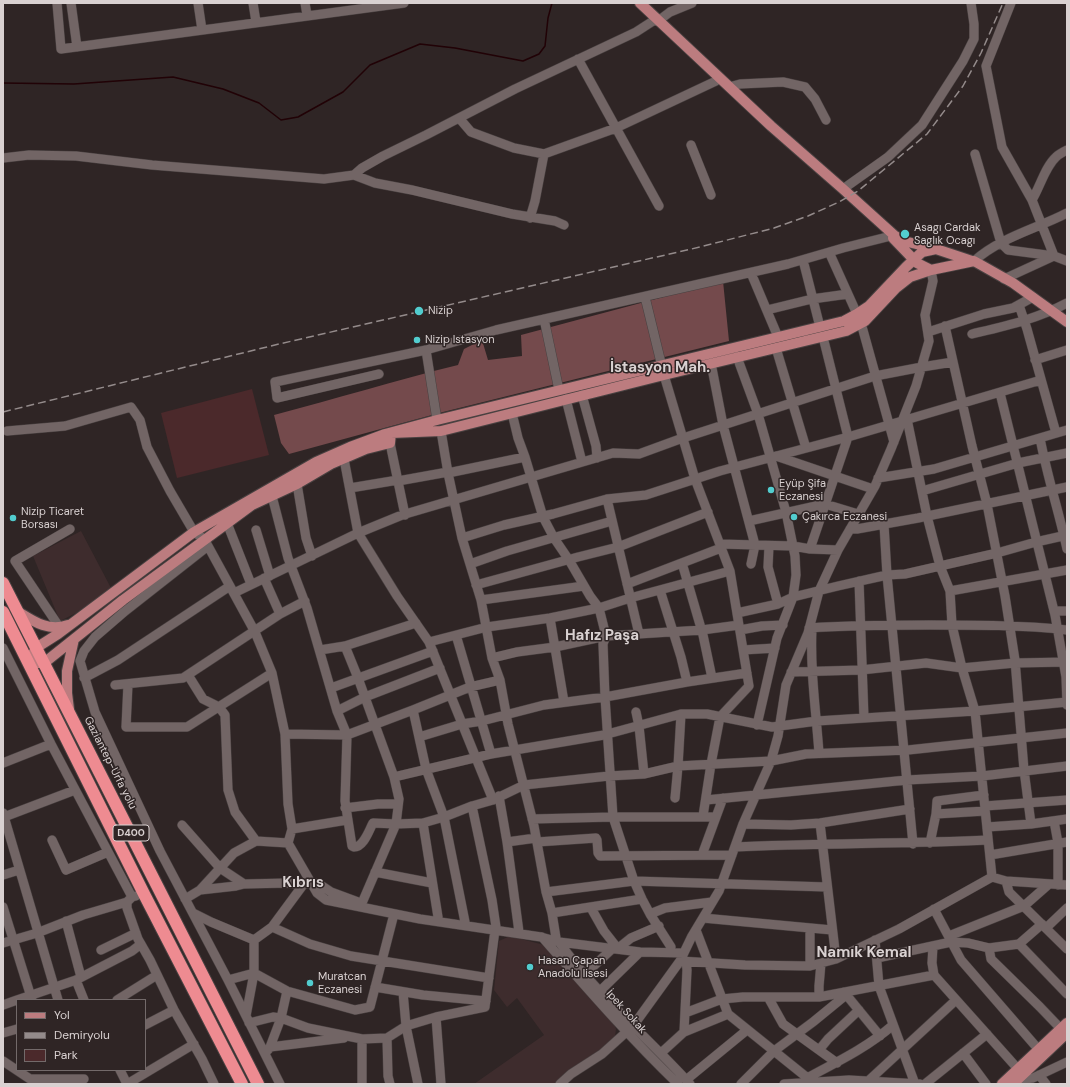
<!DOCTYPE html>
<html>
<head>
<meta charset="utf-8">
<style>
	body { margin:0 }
	#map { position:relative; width:1070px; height:1087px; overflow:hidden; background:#2f2525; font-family:"DM Sans",sans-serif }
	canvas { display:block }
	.frame { position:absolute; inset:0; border:4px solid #d9d1d1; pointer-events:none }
	.legend { position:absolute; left:16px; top:999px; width:130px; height:72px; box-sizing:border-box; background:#2f2525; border:1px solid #736a6a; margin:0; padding:5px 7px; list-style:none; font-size:12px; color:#d9d1d1 }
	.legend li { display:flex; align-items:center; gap:8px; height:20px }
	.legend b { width:20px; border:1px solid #736a6a }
</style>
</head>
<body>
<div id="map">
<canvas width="1070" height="1087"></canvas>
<div class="frame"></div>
<ul class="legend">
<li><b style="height:5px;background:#bc7c7f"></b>Yol</li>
<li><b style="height:5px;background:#948b8b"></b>Demiryolu</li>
<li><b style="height:11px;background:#4b292b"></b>Park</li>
</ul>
</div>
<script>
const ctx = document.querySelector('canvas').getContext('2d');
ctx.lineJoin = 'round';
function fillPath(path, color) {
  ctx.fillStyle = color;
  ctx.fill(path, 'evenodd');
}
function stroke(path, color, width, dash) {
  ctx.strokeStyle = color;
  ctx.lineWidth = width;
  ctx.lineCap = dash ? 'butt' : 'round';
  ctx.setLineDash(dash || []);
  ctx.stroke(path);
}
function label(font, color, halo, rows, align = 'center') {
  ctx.font = font + ' "DM Sans",sans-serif';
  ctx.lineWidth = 3;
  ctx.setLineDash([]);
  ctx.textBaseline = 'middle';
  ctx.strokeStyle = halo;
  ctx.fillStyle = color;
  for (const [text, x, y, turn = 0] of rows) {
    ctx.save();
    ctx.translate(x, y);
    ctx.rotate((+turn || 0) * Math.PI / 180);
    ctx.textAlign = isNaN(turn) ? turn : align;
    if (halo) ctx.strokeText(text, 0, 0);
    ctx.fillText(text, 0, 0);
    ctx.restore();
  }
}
fillPath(new Path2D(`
	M81 531 111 588 82 610 60 621 33 556Z
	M510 936 544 945 613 1020 616 1029 615 1037 611 1043 557 1084H474L544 1035 517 998 507 1007 494 990 499 941Z`), '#3e2c2d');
fillPath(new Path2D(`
	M252 389 269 455 177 478 161 413Z`), '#4b292b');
fillPath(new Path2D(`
	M723 281 729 341 443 412 289 454 281 443 274 415C336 399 396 380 458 365L464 349 482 340 488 360 522 356 521 335Z`), '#744a4c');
stroke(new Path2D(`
	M3 83 74 84 173 77 223 89 259 103 281 120 298 117 343 92 370 65 420 44 455 48 523 61 539 54 545 46 548 18 552 3`), '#210206', 1.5);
const minor = new Path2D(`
	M57 3 61 49 404 3
	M71 3 77 47
	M198 3 202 30
	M253 3 256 22
	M305 3 307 15
	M578 59 659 206
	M729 87 740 84 783 82 805 87 815 99 826 120
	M459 118 471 132 514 148 544 154 616 128 716 81
	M691 145 711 195
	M975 154 1001 243 1008 250 1054 256 1067 261
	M3 158 29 155 76 156 152 165 324 179 354 175 375 183 412 190 512 214 555 221 564 225
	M354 175 362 168 383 156 426 135 515 89 636 32 653 21H658L670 12 692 3
	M843 189 888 157 922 125 963 61 974 39V24L971 3
	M1032 200C1040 187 1045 167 1056 157 1059 154 1063 152 1067 150
	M530 218 535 201 544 154
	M829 252 857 314
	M803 260 820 327
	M974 261C1001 237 1036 229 1067 213
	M751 273 778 337
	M1004 279 1054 256 1032 200 1002 147 986 66 1011 3
	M645 297 664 375 695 479 730 571 749 686 720 717 711 764 703 816
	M1019 305 1027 329 1056 433
	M767 310 812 299 848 294
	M544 319 559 390
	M861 323 894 442
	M945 326 972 446 987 504 1005 596 1015 660 1024 770 1031 824
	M928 332 984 314 1013 308 1033 297
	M972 334C1005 326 1037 319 1067 303
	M776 348 806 448
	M426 350 437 420
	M737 357 758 414 786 512 795 556 796 575 793 597 777 638 757 725
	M1035 360 1067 350
	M711 363 723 425 755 545 751 564
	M379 374 277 398 275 382 426 350 496 330 788 264 843 248 891 236
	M1000 393 1055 615 1066 677 1067 705
	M582 395 596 446 597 458
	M566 399 582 462
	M512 413 518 438 525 457 543 517 554 538 569 560 590 596 599 608 606 636 603 644 605 697 613 817 634 881 642 899 650 914 671 947
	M907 419 927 516 940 566 950 591 952 625 962 668 975 711 992 877
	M7 431 65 426 131 407 140 420 147 447 170 491 194 532 204 539 208 546 255 632 272 673 285 734 288 804 292 829 288 843 317 893 326 900 420 919 541 937 559 942 640 952 684 953
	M441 431 448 473 462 538 481 600 492 658 500 680 508 724 534 826 546 892 552 913 556 938
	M1040 438C1047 476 1059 512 1067 549
	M390 443 405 515
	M776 456 873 489
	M344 459 358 533 397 596 429 642 493 800
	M448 473 525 457
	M878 478 934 469 1067 430
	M398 481 448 472
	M297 484 306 538 312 556
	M350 488 398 480
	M922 491 1018 463 1067 453
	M272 496 288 558 307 608 337 711 347 735 345 801 352 846 354 847C364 847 369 830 373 823L396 824 423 823 444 817 472 806 493 800 524 785 609 776 644 774 678 766 771 761 806 754 908 750 1067 733
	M607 499 639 634
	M749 521 825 504 858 514
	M227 523 251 584
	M884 524 887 575 913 844
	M850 529H857L918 518 1067 487
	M256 530 270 576
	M462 538 504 525 553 514 607 499 646 495 720 471 848 437 1041 380
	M720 544 793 546 810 549 838 550
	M208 546 124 612 95 637 84 651 80 661 95 712 160 851 228 980 280 1084
	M769 546 768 567 778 604
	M810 549 848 437 823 337
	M682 563 703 635 712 678
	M470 564 507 551 612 521
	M264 578 280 614
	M859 581 864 718
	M627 584 721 548
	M476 585 578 557 618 547 708 512
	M660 590 681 657 687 682
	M950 591 1067 570
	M234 593 358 533 402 515 613 453 639 454 680 439 875 376 922 367 953 362
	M481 600 584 586
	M1054 611H1067
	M737 613 778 604 793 597 838 586 887 575 905 574 997 553 1036 542 1067 535
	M550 618 564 702
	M60 628 15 561 70 529
	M809 628C849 625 890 625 930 625 976 625 1022 625 1067 630
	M812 628C810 670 816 711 819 753
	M740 630 762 626 783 625
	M456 635 491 754
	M429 642 487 627 550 618 599 608 630 598 730 571
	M345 646 358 678 394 777 399 799 396 824 362 903
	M3 648 51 744 132 897
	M320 650 345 646 416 623
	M743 650 775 648
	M492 658 517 652 555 647 606 636 702 630 739 625
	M791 672 861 670 926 663 962 668 1015 663 1067 662
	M188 675 203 699 219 707 225 715 228 790 235 812 256 841 288 843
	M84 678 118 660 230 586
	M128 684 126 727H187L272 673
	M115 685 183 678 280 614 305 601
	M331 688 433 651
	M413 710 426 769 444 817 465 922
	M337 711 365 697 440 668
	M636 712 639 726 644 774
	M285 734 347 735 413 710 470 687 500 680
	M419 737 462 724 482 721 544 705 605 697 687 682 747 673
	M3 763 51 744
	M394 777 491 754 604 735 681 714H707L772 727 817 721 975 711 1067 702
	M499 796 507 842 519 932
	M675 798 678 766 681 714
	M706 800 907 780 982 776 1067 766
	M472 806 492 900 496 927
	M985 806 1067 800
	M345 808 378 804H398
	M3 813 58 1000
	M936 814 937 801 984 795
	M4 817 75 790
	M532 819 613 817H716
	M1054 821 1058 843V885
	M423 823 438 917
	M820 823 836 959
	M743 824 791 825 820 823 910 809
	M182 825 220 868 244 884
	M987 827 1031 824 1067 819
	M292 829 347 820
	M52 840 66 870 108 852
	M507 842 536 838
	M537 842 596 838 597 840 598 853 600 856 732 855
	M930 843 936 814 985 811
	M735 847C819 843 904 844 988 840
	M702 855 723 798
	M990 855 1067 842
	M375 872 432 883
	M3 875 19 870
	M1006 881 1009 892 1067 949
	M311 882 319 884 331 892 358 902
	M200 890 236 886 244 884 288 883 303 885 308 883
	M546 892 634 881 827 887
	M136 896 132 897 127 902V908L138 939 150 960 174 1010 202 1059 214 1084
	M185 899 200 890 234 853 256 841
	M3 907 32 1000
	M591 908 604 931 615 945
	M934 909 961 960 1039 1050
	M193 913 211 922 254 940
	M552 913 642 899
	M650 914 665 908 712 902
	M703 918 832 930
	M66 921 81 977
	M272 927 310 944 351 956 489 978
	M1046 928 1067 908
	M696 930 728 1014 815 1084
	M949 936 1024 906 1049 884
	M542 937C586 987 630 1038 678 1084
	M875 940 879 986 915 1084
	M559 942C597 995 647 1037 690 1084
	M3 943 37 933 83 915 127 902
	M1019 944 1067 994
	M621 946 631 938 659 926
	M933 946 932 963 934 975 1018 1069
	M989 948 991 959 1040 1007 1061 1029
	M101 950 136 933
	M877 958 951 942 968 943 989 948 1019 944 1042 924
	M680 961 745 965 810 966 836 959 899 929 992 877 1006 881 1067 885
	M810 966V928
	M584 975 613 948
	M228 980 254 973 287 991 355 1010 370 1007 394 914
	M375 987 423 995 486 1001
	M403 992 406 1026 418 1084
	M599 992 640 952
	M844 992 880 1036
	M768 997 783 1024 837 1063
	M819 997V986L821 963
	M17 1000 76 980
	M84 1000 76 980 132 951 141 944
	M117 1000 157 975
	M3 1005 17 1000
	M685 1013 722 999 743 997H819L934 975
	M246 1016 254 973V940L272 927 303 885
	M436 1017 441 1084
	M249 1023 273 1017 281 1018 308 1028 362 1039 387 1038 406 1026 436 1017 485 1007 495 930
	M145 1025 174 1010
	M684 1032 687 970 686 961
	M3 1033 17 1029
	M387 1038 388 1076 390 1084
	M270 1047 344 1038
	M268 1050 270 1047 281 1018 287 991
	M819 1050 828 1039 859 1010
	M661 1053 684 1032 728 1014
	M963 1053 986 1084
	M3 1061 30 1079H84
	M120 1070 127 1084
	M1039 1075 1046 1084
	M807 1078C837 1062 868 1047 893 1025
	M686 1080 747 1030
	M1017 1080 1033 1078 1067 1062
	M866 1083 956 1000
	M127 1084 194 1044
	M362 1084V1039
	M560 1084 571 1074 602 1054 633 1026 680 961 692 936 719 891 743 824 771 761 778 736 786 685 808 633 819 591 838 550 875 486 891 449 916 386 929 341 925 315 933 281 931 270
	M741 1084 774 1051 813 1022 846 995
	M784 1084 849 1080 920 1084
	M925 1084 987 1034`);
const major = new Path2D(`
	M640 3 771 126 843 189 895 236 908 242 936 249 972 261
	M893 238 917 263 931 270
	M936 249 922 252 906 267 869 306 857 314 844 321 437 420 385 434 350 447 316 462 194 532 58 634 36 648 28 663H44L123 600 252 505 297 484 331 464 366 449 390 443 391 433 441 431 664 375 846 331 865 321 896 288 910 277 931 270 974 261 1013 283 1067 322
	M17 611C33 621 48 632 68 625
	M69 709 67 693V671L74 639
	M1002 1084 1067 1023
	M1013 1084 1067 1033`);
const highway = new Path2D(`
	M3 583 258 1084
	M3 612 144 894 242 1084`);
stroke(minor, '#494141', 10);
stroke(major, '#494141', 12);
stroke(highway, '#494141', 14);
stroke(minor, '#726565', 9);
stroke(major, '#bc7c7f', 10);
stroke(highway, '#ee8b91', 12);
stroke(new Path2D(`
	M3 412 279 344 700 247 774 228 808 216 839 202 858 191 927 134 963 86 981 53 1003 3`), '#948b8b', 1.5, [8, 4]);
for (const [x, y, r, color] of [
	[905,234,5,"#52cdcf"],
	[419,311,5,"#52cdcf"],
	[417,340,4,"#52cdcf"],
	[771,490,4,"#52cdcf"],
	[794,517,4,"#52cdcf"],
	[13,518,4,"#52cdcf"],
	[530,967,4,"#52cdcf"],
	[310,983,4,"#52cdcf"]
]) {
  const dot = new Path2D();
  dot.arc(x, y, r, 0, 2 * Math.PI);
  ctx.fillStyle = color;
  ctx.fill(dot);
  stroke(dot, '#2f2525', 1.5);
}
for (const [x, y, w] of [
	[131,833,36]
]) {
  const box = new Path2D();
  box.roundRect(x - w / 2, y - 8, w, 16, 3);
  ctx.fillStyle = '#2f2525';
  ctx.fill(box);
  stroke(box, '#d9d1d1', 1);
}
label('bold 10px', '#d9d1d1', null, [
	["D400",131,833]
]);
label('11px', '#d9d1d1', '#2f2525', [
	["Asagı Cardak",914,228],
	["Saglık Ocagı",914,241],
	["Nizip",428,311],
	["Nizip Istasyon",425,340],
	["Eyüp Şifa",779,484],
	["Eczanesi",779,497],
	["Nizip Ticaret",21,512],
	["Borsası",21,525],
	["Çakırca Eczanesi",802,517],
	["Hasan Çapan",538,961],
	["Anadolu lisesi",538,974],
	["Muratcan",318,977],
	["Eczanesi",318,990]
], 'left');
label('11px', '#d9d1d1', '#2f2525', [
	["Gaziantep-Urfa yolu",110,763,63],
	["İpek Sokak",626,1012,48]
]);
label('bold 15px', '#d9d1d1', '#2f2525', [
	["İstasyon Mah.",660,368],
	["Hafız Paşa",602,636],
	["Kıbrıs",303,883],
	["Namık Kemal",864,953]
]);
</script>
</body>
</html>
